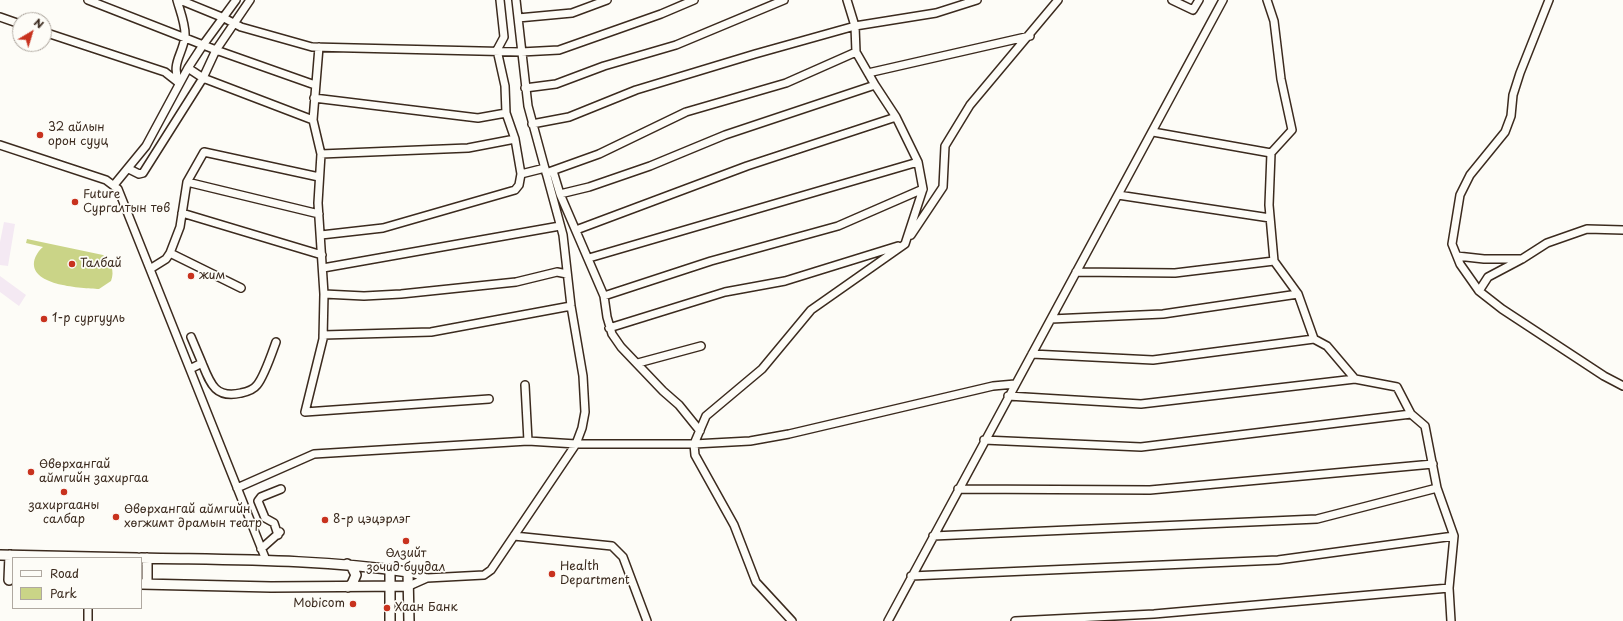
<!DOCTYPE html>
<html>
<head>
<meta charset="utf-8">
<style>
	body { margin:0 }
	#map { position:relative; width:1623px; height:621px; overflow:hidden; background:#fdfcf7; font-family:"Playpen Sans",sans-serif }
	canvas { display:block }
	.legend { position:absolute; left:12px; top:557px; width:130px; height:52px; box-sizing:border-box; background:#fdfcf7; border:1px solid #afa8a0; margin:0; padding:5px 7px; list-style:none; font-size:12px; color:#3b2a1e }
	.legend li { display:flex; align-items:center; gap:8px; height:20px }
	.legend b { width:20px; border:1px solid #afa8a0 }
	.north { position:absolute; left:12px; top:12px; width:40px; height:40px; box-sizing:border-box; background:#fdfcf7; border:1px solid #afa8a0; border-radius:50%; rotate:38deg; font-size:11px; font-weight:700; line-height:16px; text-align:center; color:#3b2a1e }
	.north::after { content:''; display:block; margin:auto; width:14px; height:18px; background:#c8321e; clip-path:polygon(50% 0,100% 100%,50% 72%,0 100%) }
</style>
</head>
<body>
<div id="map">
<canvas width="1623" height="621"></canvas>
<ul class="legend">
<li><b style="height:5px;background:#fdfcf7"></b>Road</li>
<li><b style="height:11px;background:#cad487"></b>Park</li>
</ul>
<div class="north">N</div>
</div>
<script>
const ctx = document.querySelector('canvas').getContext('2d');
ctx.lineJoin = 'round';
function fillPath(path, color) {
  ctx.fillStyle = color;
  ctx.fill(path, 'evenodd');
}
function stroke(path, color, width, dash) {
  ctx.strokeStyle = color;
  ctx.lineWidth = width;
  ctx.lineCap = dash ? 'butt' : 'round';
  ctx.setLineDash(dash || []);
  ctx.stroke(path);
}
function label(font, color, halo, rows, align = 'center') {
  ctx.font = font + ' "Playpen Sans",sans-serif';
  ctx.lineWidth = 3.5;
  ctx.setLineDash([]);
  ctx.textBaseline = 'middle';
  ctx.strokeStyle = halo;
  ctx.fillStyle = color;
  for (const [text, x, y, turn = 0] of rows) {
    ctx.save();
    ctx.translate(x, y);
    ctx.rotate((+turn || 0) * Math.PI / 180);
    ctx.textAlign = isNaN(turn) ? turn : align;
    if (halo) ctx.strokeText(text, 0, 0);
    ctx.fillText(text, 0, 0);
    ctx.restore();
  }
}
fillPath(new Path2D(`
	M4 222 15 224 8 266 0 265V242Z
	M0 276 26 295 19 306 0 292Z`), '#f4e9f3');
fillPath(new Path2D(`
	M27 239 103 255C111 262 115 271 111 281L99 289C82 288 31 286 34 262 35 256 39 250 43 247L26 243Z`), '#cad487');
const minor = new Path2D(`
	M88 0 216 50 315 85
	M177 0C180 11 186 25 185 37 182 56 171 63 179 83
	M180 0 224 18 241 27 312 47 521 52 559 50 661 14 694 0
	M500 0 504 37 497 50 505 86 506 113 515 139 521 174
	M1172 0 1193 10 1199 0
	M1267 0 1274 21 1281 79 1292 130 1271 153 1269 205 1274 261 1298 294 1314 339 1327 346 1355 379 1397 387 1411 414 1425 426 1437 488 1454 536 1449 588 1451 621
	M1549 0 1520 73 1513 95 1511 116 1505 132 1470 175 1460 195 1452 244 1460 264 1479 291 1502 309 1604 376 1623 386
	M0 17 20 24
	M518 18 572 13 607 0
	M44 32 165 72 179 83
	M188 68 203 78 313 120 321 154 468 148 515 139
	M868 73 1030 36
	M525 88 556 84 604 66 676 45 784 0
	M314 98 478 118 506 113
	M313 120 319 47
	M532 124 569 117 636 90 755 54 855 26 936 13 977 0
	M1153 132 1271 153
	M0 145 106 180 118 189 266 560
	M321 154 318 203 324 294 323 339 305 412 489 399
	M129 169 139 174 143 173 203 78 216 50 250 0
	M553 171 560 194 604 296 607 317 612 334 621 347 663 391 679 405 700 431
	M546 173 599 154 686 112 786 83 856 52
	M187 182 319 214
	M114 185 146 146 188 68 203 45 236 0
	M560 194 589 187 650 166 725 135 875 85
	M1118 195 1270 218
	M182 213 322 255
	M576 230 747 166 896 117
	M321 235 383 228 515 190 519 185 521 174 545 168
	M911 235 943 187 945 146 970 105 1058 0
	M170 253 241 288
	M1457 256 1484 259H1522
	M589 258 918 162
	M323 268 560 226
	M150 269 166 259 170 253 180 227 187 182 204 152 319 177
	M1076 272 1175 273 1274 261
	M1479 291 1488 277 1522 259 1547 243 1587 229 1623 230
	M324 294 364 296 401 294 516 282 557 272 567 274
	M604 296 711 261 838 226 923 189
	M1051 319 1163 314 1298 294
	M609 328 725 292 785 281 898 246
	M323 335 431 332 571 306
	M1032 354 1153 360 1314 339
	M202 363C210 383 215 399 241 393 246 392 254 389 257 385 264 377 272 353 276 342
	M638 363 701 346
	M190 369 202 363 191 337
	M525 385 528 441
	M1008 396 1141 404 1355 379
	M984 440 1141 447 1411 414
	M237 488 314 454 528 441 576 444H694L750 441 789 434 993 386 1015 384
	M958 489 1150 490 1433 464
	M278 535 274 523 265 518 258 501 261 497 281 489
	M514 536 612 546 623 557 647 621
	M933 536 1317 519 1437 488
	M261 549 280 532
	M408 572 427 578 484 575 491 570 576 444 582 428 585 412 583 376 571 306 563 235 528 106 516 0
	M911 576 1278 560 1454 536
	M409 586 427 578
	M88 621V608
	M792 621 756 582 734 525 695 455 694 444 706 416 762 369 811 310 905 244 923 189 918 162 896 117 875 85 856 52 855 26 847 0
	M888 621 1223 0
	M1015 621 1154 614 1449 588`);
const major = new Path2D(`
	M0 555 137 558
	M141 558C231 560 320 559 408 572L409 621
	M347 564 352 567 356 575 352 584 348 587
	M390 569V621
	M9 580 10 555
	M147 583V558
	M141 584 271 587 409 586`);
stroke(minor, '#3b2a1e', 10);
stroke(major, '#3b2a1e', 12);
stroke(minor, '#fdfcf7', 7);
stroke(major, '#fdfcf7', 9);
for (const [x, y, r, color] of [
	[40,135,4,"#c8321e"],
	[75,202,4,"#c8321e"],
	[72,264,4,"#c8321e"],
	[191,276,4,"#c8321e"],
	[44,319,4,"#c8321e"],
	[31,472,4,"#c8321e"],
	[64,492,4,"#c8321e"],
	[116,517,4,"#c8321e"],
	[325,520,4,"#c8321e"],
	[406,541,4,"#c8321e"],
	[552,574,4,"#c8321e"],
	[353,604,4,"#c8321e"],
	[387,608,4,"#c8321e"]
]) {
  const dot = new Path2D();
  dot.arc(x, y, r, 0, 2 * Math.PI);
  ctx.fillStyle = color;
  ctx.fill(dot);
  stroke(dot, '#fdfcf7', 1.5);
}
label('12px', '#3b2a1e', '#fdfcf7', [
	["32 айлын",48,128],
	["орон сууц",48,142],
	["Future",83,195],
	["Сургалтын төв",83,209],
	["Талбай",80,264],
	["жим",199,276],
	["1-р сургууль",52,319],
	["Өвөрхангай",39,465],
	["аймгийн захиргаа",39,479],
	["захиргааны",64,506,"center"],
	["салбар",64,520,"center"],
	["Өвөрхангай аймгийн",124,510],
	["хөгжимт драмын театр",124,524],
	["8-р цэцэрлэг",333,520],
	["Өлзийт",406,554,"center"],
	["зочид буудал",406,568,"center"],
	["Health",560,567],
	["Department",560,581],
	["Mobicom",345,604,"right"],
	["Хаан Банк",395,608]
], 'left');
</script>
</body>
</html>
